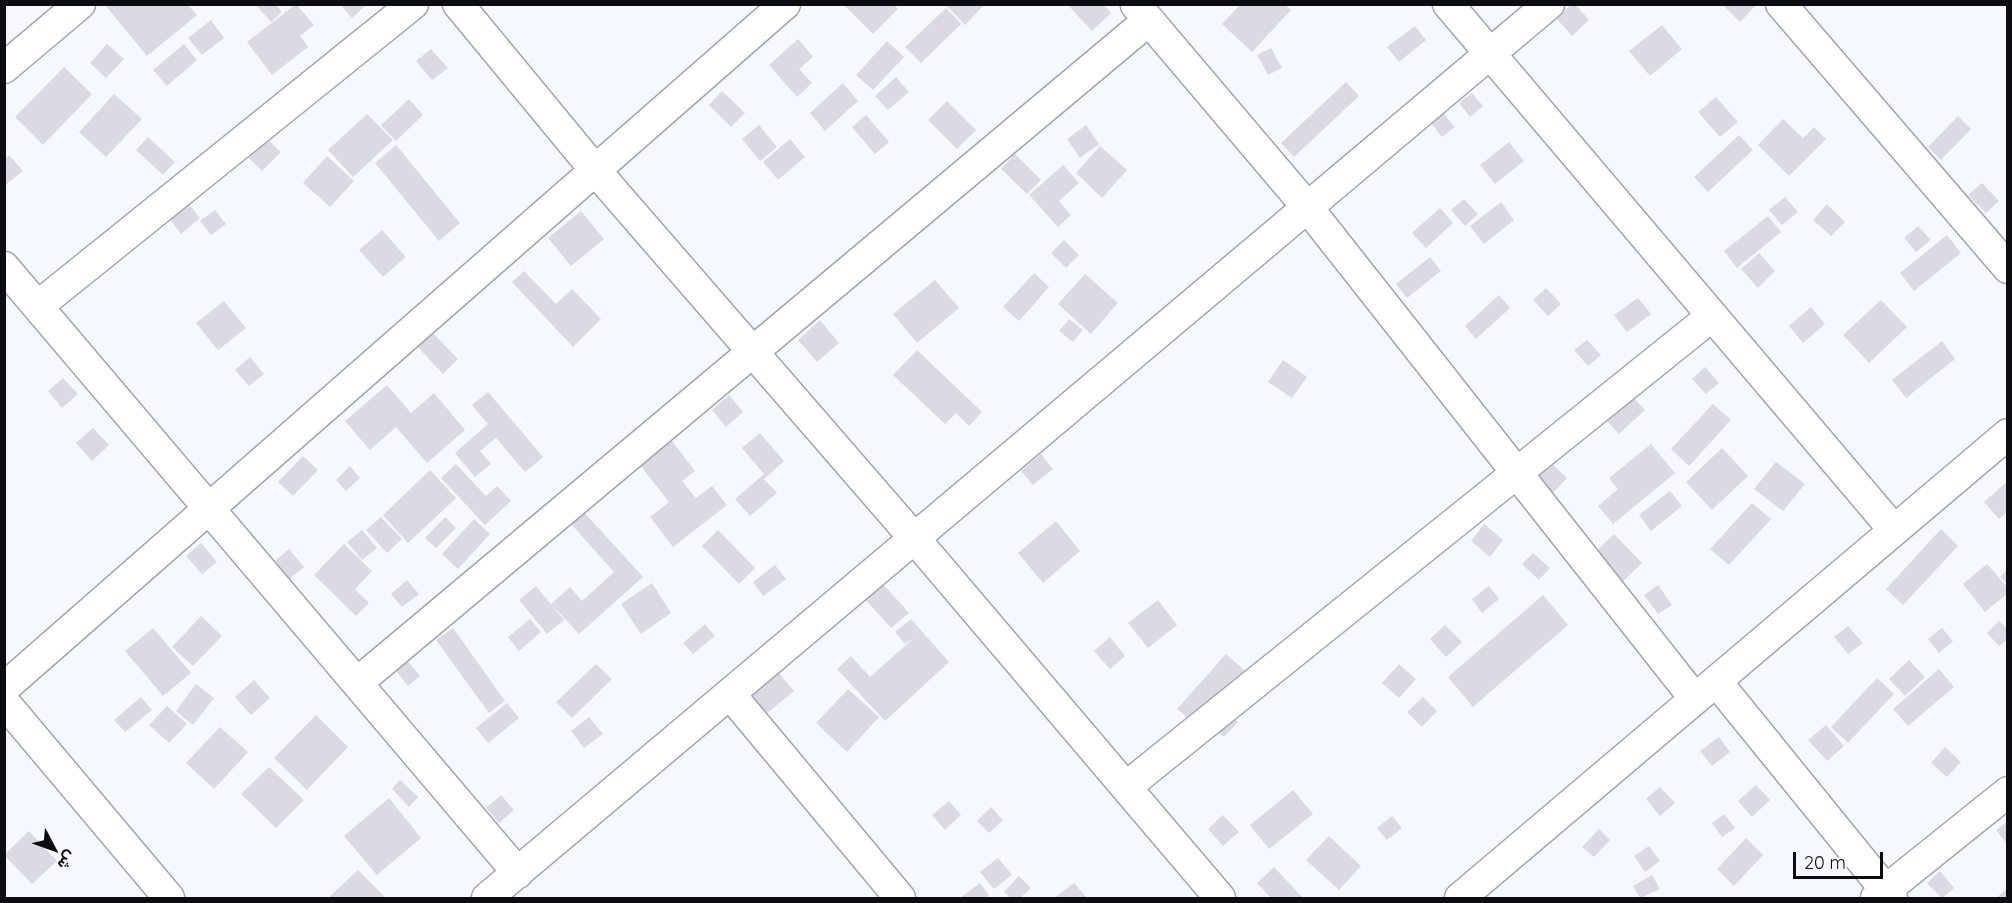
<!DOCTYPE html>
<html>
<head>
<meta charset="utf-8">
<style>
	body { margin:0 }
	#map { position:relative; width:2012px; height:903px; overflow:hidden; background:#f5f8ff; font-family:Quicksand,Vazirmatn,sans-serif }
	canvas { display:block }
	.frame { position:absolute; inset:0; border:6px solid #0c0d10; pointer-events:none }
	.north { position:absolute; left:24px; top:819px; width:60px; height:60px; -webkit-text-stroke:4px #f5f8ff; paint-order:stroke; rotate:131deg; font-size:16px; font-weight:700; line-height:24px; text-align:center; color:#0c0d10 }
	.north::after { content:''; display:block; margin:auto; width:21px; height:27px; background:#0c0d10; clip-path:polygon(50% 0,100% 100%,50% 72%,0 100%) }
	.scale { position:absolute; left:1793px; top:852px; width:90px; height:27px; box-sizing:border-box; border:3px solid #0c0d10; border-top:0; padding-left:8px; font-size:18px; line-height:21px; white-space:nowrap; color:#0c0d10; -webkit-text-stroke:4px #f5f8ff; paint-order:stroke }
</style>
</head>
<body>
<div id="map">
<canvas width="2012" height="903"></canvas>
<div class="frame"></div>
<div class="north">ش</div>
<div class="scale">20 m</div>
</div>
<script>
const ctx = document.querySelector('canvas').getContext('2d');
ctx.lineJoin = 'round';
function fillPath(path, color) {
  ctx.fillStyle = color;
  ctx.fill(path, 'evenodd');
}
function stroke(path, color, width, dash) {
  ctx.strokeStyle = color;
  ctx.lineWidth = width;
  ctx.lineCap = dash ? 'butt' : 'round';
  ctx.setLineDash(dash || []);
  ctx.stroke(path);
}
fillPath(new Path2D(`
	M255 4H275L282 12 271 22Z
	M296 4 314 25 300 36 308 47 272 75 247 42Z
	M340 4H367L352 18Z
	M843 4H893L898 9 873 34Z
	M945 4H985L965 25Z
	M1067 4H1103L1111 13 1092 31Z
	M1241 4H1284L1291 10 1252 52 1222 24Z
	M1572 4H1575L1589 20 1572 36 1556 18Z
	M1722 4H1757L1740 22Z
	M105 5H188L197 15 147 56Z
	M946 8 961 24 921 63 905 47Z
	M211 20 224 38 202 55 188 38Z
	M1662 25 1682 49 1650 76 1629 51Z
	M1415 26 1426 40 1399 62 1387 47Z
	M798 39 813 57 799 69 812 83 797 97 769 65Z
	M887 41 904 57 873 90 856 75Z
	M107 44 124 59 106 78 90 63Z
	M184 44 197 60 167 86 153 70Z
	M1271 48 1282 68 1268 75 1257 55Z
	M431 49 448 68 432 80 416 61Z
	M64 67 92 94 43 145 15 117Z
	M896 77 909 92 888 110 875 96Z
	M1346 82 1359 96 1294 157 1281 143Z
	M843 83 858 101 825 131 810 113Z
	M722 91 745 113 731 127 709 105Z
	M1472 93 1483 106 1470 117 1459 103Z
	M114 94 142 119 106 157 79 132Z
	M1716 97 1738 122 1720 137 1698 112Z
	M409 99 423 115 396 141 381 125Z
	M947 101 976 130 957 149 928 120Z
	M1443 113 1455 127 1442 137 1431 123Z
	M367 114 393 140 353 177 328 150Z
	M866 115 889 142 875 154 852 127Z
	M1958 116 1971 129 1941 160 1928 147Z
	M1783 119 1803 138 1814 127 1826 139 1789 176 1758 145Z
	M759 125 777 147 760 161 742 139Z
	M1086 125 1099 144 1080 158 1067 139Z
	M1739 135 1753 150 1708 192 1694 177Z
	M148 137 175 162 163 175 136 150Z
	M266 138 281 152 262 171 248 157Z
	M790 139 805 157 778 180 763 162Z
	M1509 142 1524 161 1495 184 1480 165Z
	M396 145 460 223 439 241 375 163Z
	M1100 146 1127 170 1102 198 1076 173Z
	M1015 154 1041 180 1027 194 1001 169Z
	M9 155 23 171 4 186V159Z
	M327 156 354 181 330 207 303 183Z
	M1063 165 1079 183 1059 201 1071 215 1058 227 1029 195Z
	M1982 183 1999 201 1986 213 1968 195Z
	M1785 197 1798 212 1782 225 1769 210Z
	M1464 199 1478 214 1465 226 1451 210Z
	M1501 202 1514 220 1484 244 1470 226Z
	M188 203 200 218 181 234 169 218Z
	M1827 204 1845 222 1831 236 1813 220Z
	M1440 208 1453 223 1426 248 1412 233Z
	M215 210 226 224 211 235 200 221Z
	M581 211 604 239 571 266 548 238Z
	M1768 216 1781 232 1737 268 1724 251Z
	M1918 226 1931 240 1916 252 1904 238Z
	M382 230 406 257 383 277 359 250Z
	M1947 235 1961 253 1914 291 1900 273Z
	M1064 240 1079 255 1066 268 1051 253Z
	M1759 253 1775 271 1758 288 1741 269Z
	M1430 257 1441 271 1407 298 1396 284Z
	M524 271 556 304 572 289 601 319 573 347 512 282Z
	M1034 273 1049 287 1019 321 1003 307Z
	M1085 274 1118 303 1091 334 1058 304Z
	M935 280 959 308 917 343 893 314Z
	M1546 288 1561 304 1548 316 1533 300Z
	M1499 295 1510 308 1476 339 1465 326Z
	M1638 298 1651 314 1627 332 1614 315Z
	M1881 300 1907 327 1869 363 1843 335Z
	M224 301 246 328 218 350 196 323Z
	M1811 307 1825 324 1803 343 1789 326Z
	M1069 319 1083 330 1073 342 1059 331Z
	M820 320 839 343 817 362 798 340Z
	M430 330 458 359 443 374 415 344Z
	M1587 340 1601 355 1588 366 1574 350Z
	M1942 341 1955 359 1906 398 1892 380Z
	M917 350 982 412 969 426 956 413 945 424 893 375Z
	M250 357 264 374 249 386 235 370Z
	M1283 360 1307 377 1292 398 1268 382Z
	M1705 367 1719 383 1706 394 1692 379Z
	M63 378 78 394 62 408 48 391Z
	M387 385 411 413 434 393 465 430 427 463 396 427 370 450 345 421Z
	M488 392 543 457 525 472 496 438 480 451 491 464 475 477 455 453 488 424 472 405Z
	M729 395 743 412 726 427 712 410Z
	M1631 395 1645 410 1619 434 1605 419Z
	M1713 404 1731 420 1689 466 1671 449Z
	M93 428 109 445 92 461 76 443Z
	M760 433 784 461 764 479 777 493 750 516 735 499 764 474 742 448Z
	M672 441 695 471 682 481 696 498 712 486 727 505 673 547 650 517 669 502 640 465Z
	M1651 444 1675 473 1613 524 1598 506 1618 489 1609 478Z
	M1722 448 1748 476 1712 510 1686 482Z
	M1041 454 1053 469 1033 485 1021 471Z
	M303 456 318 470 293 496 278 482Z
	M1776 462 1805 484 1783 511 1754 489Z
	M1551 463 1567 478 1553 493 1538 477Z
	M456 464 486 496 497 486 511 501 485 525 441 478Z
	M350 466 360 478 346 491 336 480Z
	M430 470 456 498 408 543 383 515Z
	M2008 481V511L1999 519 1984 502Z
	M1670 491 1682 506 1651 531 1639 515Z
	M1752 503 1771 519 1729 565 1710 549Z
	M584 512 643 577 579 634 551 604 570 587 582 601 614 572 571 524Z
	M381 517 402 539 387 553 366 530Z
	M445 517 456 528 436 548 425 538Z
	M474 519 490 534 458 569 442 554Z
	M1056 521 1080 551 1043 583 1018 553Z
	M1484 524 1503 540 1490 557 1471 541Z
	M1941 529 1958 546 1903 605 1886 589Z
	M362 530 377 548 362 560 347 542Z
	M718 530 755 568 739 584 702 546Z
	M1614 534 1642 563 1605 599 1577 570Z
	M201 543 217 562 202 574 186 556Z
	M344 544 372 571 355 589 369 603 356 616 314 575Z
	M289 549 304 567 289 579 275 561Z
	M1533 553 1550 568 1539 580 1522 564Z
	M1987 564 2008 588V593L1985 612 1963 584Z
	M775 565 786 579 763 596 753 582Z
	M2008 569V584L2000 577Z
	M407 580 419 594 402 607 391 594Z
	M652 583 671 613 641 634 621 604Z
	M883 584 909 613 891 628 866 600Z
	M1658 585 1672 605 1658 614 1644 595Z
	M536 586 564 620 547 634 519 600Z
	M1489 586 1499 599 1482 613 1472 599Z
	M1543 595 1568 625 1473 707 1448 677Z
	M1158 600 1177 625 1148 648 1128 623Z
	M201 616 222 636 193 666 172 647Z
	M530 619 541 632 519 651 508 637Z
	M911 619 949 662 885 721 837 669 851 656 870 677 915 637 905 644 895 632Z
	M1999 621 2008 630V639L1999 646 1987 633Z
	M705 624 715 636 693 654 683 643Z
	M1445 625 1462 642 1446 657 1430 639Z
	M1848 626 1863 643 1848 654 1834 637Z
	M153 628 191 673 163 696 125 651Z
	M453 628 505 701 489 713 436 640Z
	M1942 628 1953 641 1939 653 1928 639Z
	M1110 637 1125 656 1110 669 1094 651Z
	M1226 654 1245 671 1196 725 1177 709Z
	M406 659 420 676 408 686 394 668Z
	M1909 660 1925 677 1905 696 1889 679Z
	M596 664 612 679 572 718 556 702Z
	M1399 664 1416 679 1399 698 1382 683Z
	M1939 669 1954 687 1908 726 1893 709Z
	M779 673 794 691 750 727 735 709Z
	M1877 678 1894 694 1848 743 1831 727Z
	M254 680 270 698 251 715 235 697Z
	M196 684 214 698 193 725 176 711Z
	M848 689 879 717 847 752 816 723Z
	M141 697 152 710 125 732 114 720Z
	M1423 697 1437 711 1422 727 1407 712Z
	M507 703 519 718 488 743 476 728Z
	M1219 703 1238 722 1224 737 1204 719Z
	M167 706 187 724 169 743 149 725Z
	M316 715 348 747 307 790 274 758Z
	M589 717 603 734 584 748 571 731Z
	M1826 725 1844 746 1827 761 1808 740Z
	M220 727 248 752 214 789 186 763Z
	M1719 737 1730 752 1712 766 1700 751Z
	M1945 747 1961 762 1947 777 1931 763Z
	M269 767 304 800 276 828 241 794Z
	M400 780 418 797 409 807 392 789Z
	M1756 785 1770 800 1752 817 1738 801Z
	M1660 787 1675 803 1660 816 1646 799Z
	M1293 790 1313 814 1269 849 1250 825Z
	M501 795 514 810 499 823 486 808Z
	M389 798 421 838 377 875 344 836Z
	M949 801 961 815 945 830 932 815Z
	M991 807 1003 820 989 833 977 821Z
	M1724 814 1735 828 1722 837 1712 823Z
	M1223 815 1239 832 1223 846 1208 829Z
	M1392 816 1402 828 1387 840 1377 828Z
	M2008 821V845L1996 830Z
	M1599 829 1610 840 1594 857 1582 847Z
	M29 831 57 861 32 884 4 855Z
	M1329 836 1361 866 1339 890 1306 860Z
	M1746 838 1763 855 1734 886 1717 869Z
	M1649 846 1660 861 1645 872 1634 856Z
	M998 858 1012 875 994 889 980 872Z
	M1274 867 1303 898H1271L1257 883Z
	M358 870 385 897 328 898Z
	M1940 871 1954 888 1942 898 1927 883Z
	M1652 875 1660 889 1640 898 1633 886Z
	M1019 876 1031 888 1020 898H1011L1004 892Z
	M980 883 989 895 985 898H960Z
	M1074 883 1087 898H1054Z
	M2008 888V898H1996Z`), '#dbd9e2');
const minor = new Path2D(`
	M458 4 595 170 915 539 1220 898
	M1448 4 1894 530
	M1781 4 2008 268
	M1136 5 1308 208 1695 699
	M4 68 80 4
	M4 267 518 873
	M38 306 413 4
	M1716 681 1892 898
	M357 683 1149 20
	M4 688 785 4
	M730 694 900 898
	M4 702 169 898
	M1126 787 1712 316
	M487 898 1549 4
	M1460 898 2008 434
	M1876 898 2008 792`);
stroke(minor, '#a1a4ac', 33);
stroke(minor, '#fff', 30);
</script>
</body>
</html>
